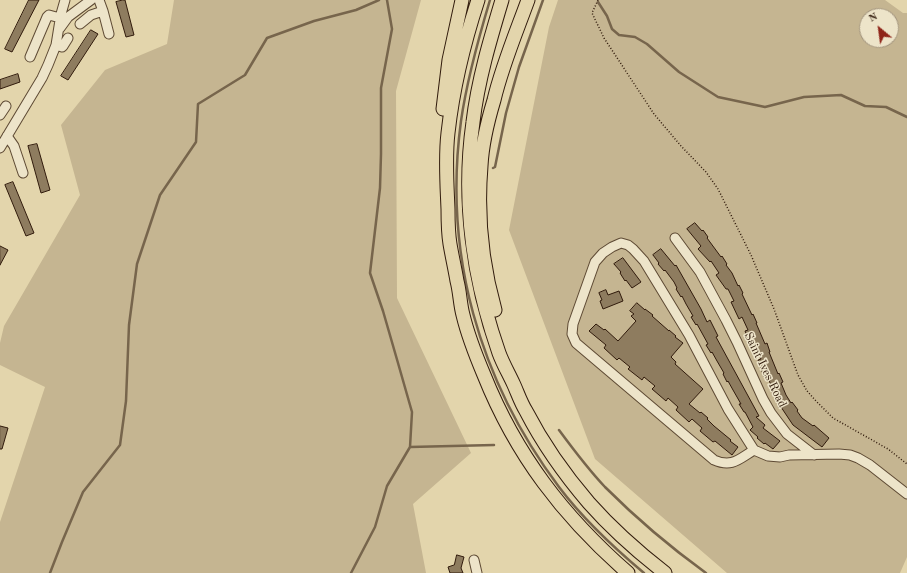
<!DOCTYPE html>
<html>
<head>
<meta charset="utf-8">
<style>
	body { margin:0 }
	#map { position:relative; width:907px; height:573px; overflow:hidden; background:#e3d5ac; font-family:"Old Standard TT",serif }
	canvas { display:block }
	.north { position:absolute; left:859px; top:8px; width:40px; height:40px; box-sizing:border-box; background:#ede4c9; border:1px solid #a2947d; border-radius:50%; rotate:331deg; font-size:11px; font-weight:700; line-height:16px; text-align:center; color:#311b0c }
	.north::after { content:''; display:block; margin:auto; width:14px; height:18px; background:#8f2418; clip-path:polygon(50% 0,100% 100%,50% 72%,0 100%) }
</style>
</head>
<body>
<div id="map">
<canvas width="907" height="573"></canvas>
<div class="north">N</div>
</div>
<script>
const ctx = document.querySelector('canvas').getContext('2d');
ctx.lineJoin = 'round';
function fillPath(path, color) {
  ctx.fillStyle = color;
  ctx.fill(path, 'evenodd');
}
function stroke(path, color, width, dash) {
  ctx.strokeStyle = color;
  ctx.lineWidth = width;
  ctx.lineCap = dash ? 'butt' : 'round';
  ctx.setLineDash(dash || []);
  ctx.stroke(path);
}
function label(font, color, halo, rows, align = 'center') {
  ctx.font = font + ' "Old Standard TT",serif';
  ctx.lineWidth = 3;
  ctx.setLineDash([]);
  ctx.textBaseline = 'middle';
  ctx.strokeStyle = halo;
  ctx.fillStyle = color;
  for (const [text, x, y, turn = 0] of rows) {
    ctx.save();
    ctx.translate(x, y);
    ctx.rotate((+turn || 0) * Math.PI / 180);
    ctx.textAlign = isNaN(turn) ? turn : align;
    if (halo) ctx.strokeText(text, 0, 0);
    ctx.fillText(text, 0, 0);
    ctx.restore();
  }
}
fillPath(new Path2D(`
	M174 0H421L396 91 397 298 471 453 413 504 426 573H0V522L45 387 0 365V343L4 326 80 195 61 125 105 70 167 44Z
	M558 0H885L903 13H907V557L900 573H727L595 459 509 230 549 27ZM867 16H891V40H867Z`), '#c5b591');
stroke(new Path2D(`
	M490 0C478 40 467 79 461 121 443 254 479 380 559 487 583 519 613 547 644 573
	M598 2 607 16 612 29 619 35 635 37 647 44 679 72 718 97 765 107 804 97 841 95 865 106 886 107 907 117
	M493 168 495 167 506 113 519 67 543 0
	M559 430C573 449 588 469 605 487 636 518 670 547 706 573
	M410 447 494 445
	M50 573 62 542 83 492 120 445 126 401 129 325 137 264 160 195 196 142 198 104 245 75 267 38 314 21 356 10 379 0
	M351 573 375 527 387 486 410 447 412 412 398 363 383 311 370 273 380 188 381 154V88L392 29 387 0`), '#77654c', 2.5);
const building = new Path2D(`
	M29 0H39L12 52 5 49Z
	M123 0H125L134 35 126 37 116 2Z
	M91 30 98 34 68 80 61 76Z
	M18 74 20 82 0 89V80Z
	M37 144 50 190 41 193 28 146Z
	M13 182 34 233 26 236 5 185Z
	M695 223 702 231 703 230 708 237 707 238 721 257 722 256 727 264 726 265 732 273 738 286 739 285 743 293 742 294 752 315 753 314 757 323H756L765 344 767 343 770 352H769L778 374 779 373 783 382 781 383 786 395 791 403 792 402 798 410 797 411 802 418 813 426 814 425 829 438 822 447 793 425 781 407 779 408 775 397 770 389 772 388 767 375 764 377 758 360 761 359 755 346 752 348 745 331 748 330 742 317 739 319 731 302 734 301 728 289H726L716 275 719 273 711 261 710 262 698 249 701 246 687 229Z
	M0 246 8 250 0 265Z
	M661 249 675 266 676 265 701 309 707 322 710 320 718 336 716 337 759 416 756 417 765 425 763 428 780 441 773 449 765 443 764 444 757 438 758 437 750 430 753 427 745 412H744L739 404H741L733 390 728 381 727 382 723 374 724 373 717 361 712 352 711 353 706 345 708 344 697 324 696 325 691 317 693 316 686 304 682 296 681 297 676 289 677 288 674 282 665 270 664 271 658 264 659 263 653 255Z
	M623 258 641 282 632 288 626 280 625 281 620 273 621 272 614 264Z
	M606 290 608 295 619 291 623 301 603 309 600 301 602 300 599 293Z
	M637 303 645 310V309L653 315 652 316 669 331V330L676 336 675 337 683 343 671 357 676 362 675 364 703 389 689 404 700 413 701 412 708 418 707 419 714 426 731 440 730 441 738 447 732 455 715 441 713 442 700 431 702 428 692 419 689 422 676 410 678 407 668 398 666 401 652 389 655 386 644 377 642 380 628 369 630 367 619 358 617 360 604 348 606 345 589 331 596 324 604 330 605 329 618 341 636 321 631 316 634 314 630 311Z
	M0 426 8 428 2 449H0Z
	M457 555 464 557 461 568 463 573H450L448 567 454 565Z`);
fillPath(building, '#8e7c5f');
stroke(building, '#311b0c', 1);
const minor = new Path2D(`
	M99 0 103 11 109 34
	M80 24 91 15 103 11
	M60 28 68 17 91 0
	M56 45 62 47 63 46 68 38
	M30 57 47 17 49 15 60 18
	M0 115 6 106
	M7 136 14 146 23 173
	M0 148 42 78 48 65 56 45 61 14 65 0
	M675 238 700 272 726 320 737 342 763 399 771 413 787 434 814 455
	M754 450C739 459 732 468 714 460L576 343 572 334 573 324 595 262 603 253 612 247 621 243 628 245 633 249 644 261 689 335 728 409 754 450 768 456 780 457 789 455 839 454 850 455 858 458 870 465 907 494
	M474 560 477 573`);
const highway = new Path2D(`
	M478 0C464 43 453 88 448 133 445 158 447 184 448 209 448 220 448 232 450 244 452 256 455 269 457 281 460 292 460 304 463 315 468 336 476 356 484 375 516 455 563 516 628 573
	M502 0C490 40 478 80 473 122 462 199 473 279 499 353 503 364 509 374 514 385 518 394 521 403 526 411 543 444 565 475 589 503 612 529 638 552 665 573
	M443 109 449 60 462 0
	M495 310C482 264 477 214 481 166 482 146 488 120 494 100 502 66 516 33 528 0`);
stroke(minor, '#5e4a34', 11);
stroke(highway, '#311b0c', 15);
stroke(new Path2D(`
	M598 0 592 13 604 38 654 114 681 146 706 172 718 189 751 255 774 309 798 375 807 391 815 400 833 418 888 449 907 464`), '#311b0c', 1.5, [1, 2]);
stroke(minor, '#ede4c9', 9);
stroke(highway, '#e3d5ac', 13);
label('12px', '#311b0c', '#ede4c9', [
	["Saint Ives Road",765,370,64]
]);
</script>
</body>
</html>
